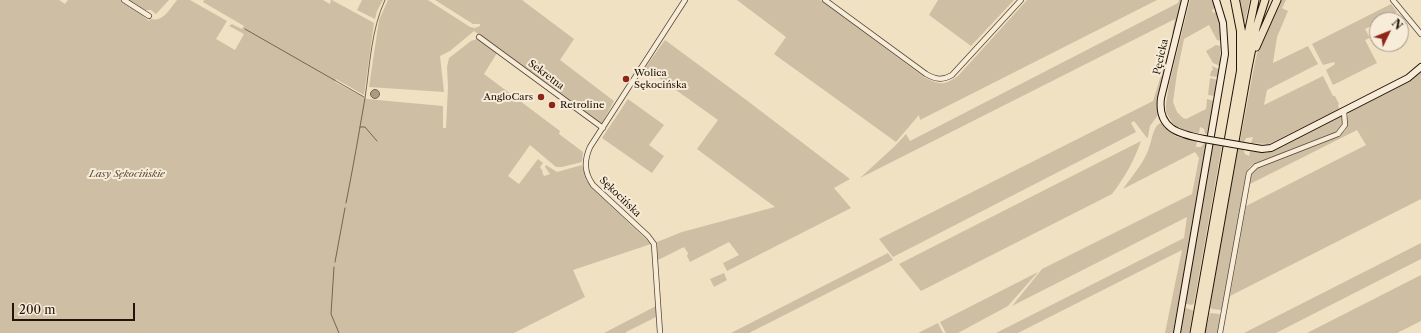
<!DOCTYPE html>
<html>
<head>
<meta charset="utf-8">
<style>
	body { margin:0 }
	#map { position:relative; width:1421px; height:333px; overflow:hidden; background:#f1e1c3; font-family:"Libre Caslon Text",serif }
	canvas { display:block }
	.north { position:absolute; left:1369px; top:12px; width:40px; height:40px; box-sizing:border-box; background:#f6ecd8; border:1px solid #a29585; border-radius:50%; rotate:47deg; font-size:11px; font-weight:700; line-height:16px; text-align:center; color:#231308 }
	.north::after { content:''; display:block; margin:auto; width:14px; height:18px; background:#8f2418; clip-path:polygon(50% 0,100% 100%,50% 72%,0 100%) }
	.scale { position:absolute; left:12px; top:303px; width:123px; height:18px; box-sizing:border-box; border:2px solid #231308; border-top:0; padding-left:5px; font-size:12px; line-height:14px; white-space:nowrap; color:#231308; -webkit-text-stroke:3px #f6ecd8; paint-order:stroke }
</style>
</head>
<body>
<div id="map">
<canvas width="1421" height="333"></canvas>
<div class="north">N</div>
<div class="scale">200 m</div>
</div>
<script>
const ctx = document.querySelector('canvas').getContext('2d');
ctx.lineJoin = 'round';
function fillPath(path, color) {
  ctx.fillStyle = color;
  ctx.fill(path, 'evenodd');
}
function stroke(path, color, width, dash) {
  ctx.strokeStyle = color;
  ctx.lineWidth = width;
  ctx.lineCap = dash ? 'butt' : 'round';
  ctx.setLineDash(dash || []);
  ctx.stroke(path);
}
function label(font, color, halo, rows, align = 'center') {
  ctx.font = font + ' "Libre Caslon Text",serif';
  ctx.lineWidth = 4;
  ctx.setLineDash([]);
  ctx.textBaseline = 'middle';
  ctx.strokeStyle = halo;
  ctx.fillStyle = color;
  for (const [text, x, y, turn = 0] of rows) {
    ctx.save();
    ctx.translate(x, y);
    ctx.rotate((+turn || 0) * Math.PI / 180);
    ctx.textAlign = isNaN(turn) ? turn : align;
    if (halo) ctx.strokeText(text, 0, 0);
    ctx.fillText(text, 0, 0);
    ctx.restore();
  }
}
fillPath(new Path2D(`
	M0 0H59L65 4 68 0H120L142 14 144 17 149 21 151 19C164 22 170 8 177 0H190L227 21 216 39 235 50 244 34 229 26 232 24 242 29 244 26 203 2 204 0H323L330 4 331 0H332L374 23 364 95 336 79 335 82 367 99 443 106V128H446L448 87 447 67 449 58 471 41 477 39 497 53 484 74 560 131 559 134 583 152 582 162 562 167H556L530 145 508 176 519 184 538 159 543 163 540 167 543 172H542L544 176 550 174 545 167 546 165 557 172 582 165 586 180 592 188 651 244 573 270 585 297 514 333H0Z
	M129 0H169L156 14 151 10H145Z
	M362 0H383L377 11 375 19 357 10Z
	M388 0H428L470 27 475 28 480 26V24H473L435 0H522L574 39 560 60 614 101 601 125 474 31 450 51 440 56 444 92 369 87 379 20Z
	M737 0H820L924 77C940 85 943 86 958 76L1027 0H1157L920 120 919 115 896 142 774 54 786 37Z
	M938 0H1014L971 46 929 15Z
	M1179 0H1182L1175 34 1172 33 1175 19 860 178 895 146 906 134 910 141 1178 3Z
	M1190 0H1212L1215 8 1212 10 1213 13 1216 12 1220 29 1221 41 1217 40 1209 25 1184 39 1177 73 1173 102 1177 112 1183 118 1186 119 1206 109 1207 99 1214 101 1208 134H1205L1204 129 1200 127 1199 133 1184 131 1174 125 1170 119 1166 112V104L1169 84Z
	M1238 0H1250L1243 29 1242 14Z
	M1281 0H1286L1282 8 1288 11 1277 37 1273 63 1308 46 1318 64 1267 90 1264 105 1323 76 1333 96H1335L1339 104 1338 105 1339 108 1338 110 1269 144 1251 143 1253 137 1246 138 1244 142 1240 141 1255 62 1259 46 1262 38Z
	M1391 4 1397 12 1382 20H1377V23L1365 29 1370 38 1365 40 1377 63 1333 85 1326 70 1335 64 1334 62 1323 65 1312 44Z
	M665 40 745 99 850 179 834 188 851 208 727 271 723 263 739 255 729 242 690 262 687 256 688 253 684 247 658 260 657 242 682 232 775 207 697 149 718 120 645 68Z
	M1216 45 1220 46V66L1213 63 1206 51Z
	M1167 56H1169L1157 98 1158 115 1150 126 1148 137 1147 138 1134 121 1131 123 1136 132 893 257 879 239 1153 101Z
	M1212 66 1220 70 1218 77 1210 76 1211 71 1213 70Z
	M1421 70V199L1230 296 1246 206 1366 145 1357 130 1248 185C1250 177 1252 173 1258 167L1337 137C1352 128 1345 123 1349 111Z
	M1210 78 1218 80 1215 96 1208 95Z
	M628 99 664 125 649 145 664 156 652 173 602 138Z
	M1341 116C1346 122 1341 127 1337 132L1263 161C1250 163 1245 170 1245 182L1223 307 1221 310 1212 309 1210 307 1238 148 1243 149 1245 154 1249 156 1250 151 1265 153 1271 151Z
	M1161 123 1175 136 1197 141 1196 147H1201L1205 142 1207 143 1173 333H1165L1182 250 1018 333H996L1184 238 1187 217 1012 306 1042 269 1192 194 1199 158 1195 152 1123 189C1132 176 1144 163 1149 148 1152 141 1153 125 1161 123Z
	M1141 141C1134 161 1125 177 1112 194L921 291 899 264Z
	M1213 143 1222 145 1194 303 1192 305 1186 304 1185 302Z
	M1421 243V259L1276 333H1244Z
	M888 253 893 260 749 333H731Z
	M1038 272 1008 306 958 333H946L940 322Z
	M724 273 727 280 714 287 710 279Z
	M1421 275V321L1397 333H1307Z
	M656 306V317L626 332V333H604Z
	M1186 308 1192 310 1193 311 1189 333H1179L1184 310Z
	M1210 313 1219 314 1221 316 1218 333H1205Z
	M938 323 943 333H918Z`), '#cebea3');
const water = new Path2D(`
	M370.5 94a4.5 4.5 0 1 1 9 0a4.5 4.5 0 1 1-9 0Z`);
fillPath(water, '#ab9b83');
stroke(water, '#756552', 1);
stroke(new Path2D(`
	M245 29 364 97
	M360 127H365L377 141
	M346 203C353 168 359 133 365 98 370 65 371 30 385 0
	M335 262 345 208
	M334 267 331 314 339 333`), '#756552', 1);
const street = new Path2D(`
	M124 0 149 16
	M825 0 926 74C935 79 942 81 952 75L1021 0
	M1393 0 1421 34
	M479 37 603 128
	M660 333 654 244 648 236 593 185C584 172 584 161 590 147L685 0
	M1220 333 1249 173 1256 166 1338 134 1345 125 1344 111`);
const secondary = new Path2D(`
	M1185 0 1161 98C1157 129 1179 134 1204 139
	M1250 147 1262 149 1271 148 1408 78 1421 67
	M1177 333 1225 54 1223 23 1216 0`);
const primary = new Path2D(`
	M1256 47 1277 0
	M1194 333 1241 68 1255 0
	M1201 333 1248 68 1256 28 1265 0`);
const highway = new Path2D(`
	M1235 0 1241 31V68`);
stroke(street, '#564637', 6);
stroke(secondary, '#231308', 8);
stroke(primary, '#231308', 9);
stroke(highway, '#231308', 10);
stroke(street, '#f6ecd8', 4.5);
stroke(secondary, '#f6ecd8', 6);
stroke(primary, '#f1e1c3', 7);
stroke(highway, '#f1e1c3', 8);
const secondaryBridge = new Path2D(`
	M1204 139 1250 147`);
stroke(secondaryBridge, '#231308', 8, []);
stroke(secondaryBridge, '#f6ecd8', 6);
for (const [x, y, r, color] of [
	[626,79,4,"#8f2418"],
	[541,97,4,"#8f2418"],
	[552,105,4,"#8f2418"]
]) {
  const dot = new Path2D();
  dot.arc(x, y, r, 0, 2 * Math.PI);
  ctx.fillStyle = color;
  ctx.fill(dot);
  stroke(dot, '#f6ecd8', 1.5);
}
label('10px', '#231308', '#f6ecd8', [
	["Pęcicka",1161,57,-77],
	["Sekretna",546,75,37],
	["Sękocińska",620,197,44]
]);
label('10px', '#231308', '#f6ecd8', [
	["Wolica",634,73],
	["Sękocińska",634,85],
	["AngloCars",533,97,"right"],
	["Retroline",560,105]
], 'left');
label('italic 10px', '#5f4f3e', '#f6ecd8', [
	["Lasy Sękocińskie",127,174]
]);
</script>
</body>
</html>
